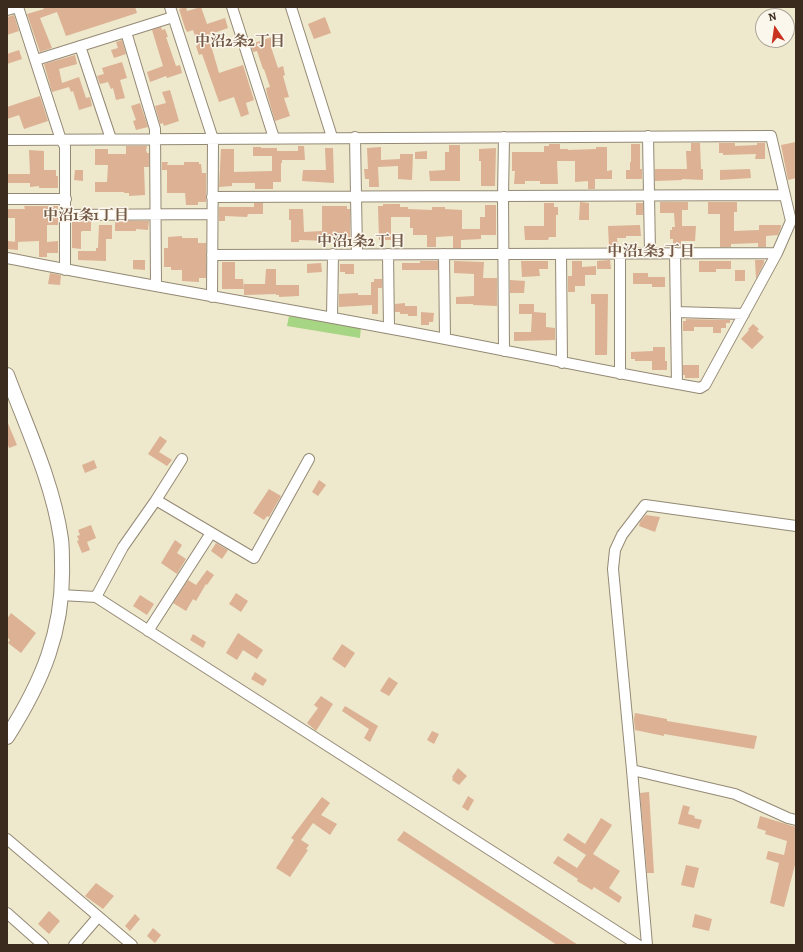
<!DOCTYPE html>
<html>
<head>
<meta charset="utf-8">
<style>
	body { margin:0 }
	#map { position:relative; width:803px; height:952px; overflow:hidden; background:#eee8cc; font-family:Alegreya,serif }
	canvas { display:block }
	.frame { position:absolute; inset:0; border:8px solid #3b2a1e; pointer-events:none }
	.north { position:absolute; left:755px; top:8px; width:40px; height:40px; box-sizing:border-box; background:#fbf7ec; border:1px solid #aea59a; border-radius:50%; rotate:347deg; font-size:11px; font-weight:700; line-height:16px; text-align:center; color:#3b2a1e }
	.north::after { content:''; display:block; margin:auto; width:14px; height:18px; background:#c8321e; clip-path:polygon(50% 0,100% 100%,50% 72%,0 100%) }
</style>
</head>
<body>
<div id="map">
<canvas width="803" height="952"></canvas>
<div class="frame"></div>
<div class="north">N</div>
</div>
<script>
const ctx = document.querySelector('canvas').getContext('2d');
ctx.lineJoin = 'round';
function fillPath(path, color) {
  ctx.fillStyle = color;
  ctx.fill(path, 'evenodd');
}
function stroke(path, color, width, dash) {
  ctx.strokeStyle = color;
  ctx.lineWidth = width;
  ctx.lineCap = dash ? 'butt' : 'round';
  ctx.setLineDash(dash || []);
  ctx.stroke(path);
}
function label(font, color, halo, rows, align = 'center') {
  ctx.font = font + ' Alegreya,"Noto Serif JP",serif';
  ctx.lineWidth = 3;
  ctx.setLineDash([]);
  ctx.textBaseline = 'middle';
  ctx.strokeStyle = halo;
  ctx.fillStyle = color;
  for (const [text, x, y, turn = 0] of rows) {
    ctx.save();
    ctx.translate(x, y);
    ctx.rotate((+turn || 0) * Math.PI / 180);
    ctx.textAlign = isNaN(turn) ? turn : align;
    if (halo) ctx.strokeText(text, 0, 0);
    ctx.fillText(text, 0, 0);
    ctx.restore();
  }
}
fillPath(new Path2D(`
	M289 316 361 327 360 338 287 326Z`), '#a6d583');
fillPath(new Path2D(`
	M43 7H135L137 13 66 36 57 12 40 18 52 48 40 52 27 14 44 9Z
	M186 7 187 11 201 7 207 24 225 18 228 28 208 35 219 73 243 65 254 100 246 103 249 114 241 117 234 97 219 102 202 54 199 55 196 46 198 45 193 30 187 32 185 28 179 9Z
	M14 15 19 31 7 35V17Z
	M325 17 331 33 314 39 308 24Z
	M161 27 162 30 165 29 168 37H166L176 66 180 65 182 73 167 78 166 76 150 82 147 72 163 66 152 30Z
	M272 37 274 46 271 47 278 68 283 66 285 75 283 76 289 97 284 98 290 116 275 121 267 94 266 88 270 87 264 69H263L257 51 253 52 251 44Z
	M122 40 126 54 114 58 111 50 118 48 116 42Z
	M19 50 22 59 7 64V54Z
	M75 55 77 64 59 69 62 83 79 77 86 98 90 97 92 106 79 110 73 91 71 92 69 87 52 92 44 64Z
	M122 62 127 78 120 80 125 98 116 100 113 88 111 89 108 82 100 84 97 76 104 74 102 68Z
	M170 90 179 121 164 126 163 123 160 124 155 106 166 103 162 92Z
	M40 96 48 121 24 129 19 115 7 119V107Z
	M140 103 148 127 136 130 133 121 136 120 131 106Z
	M796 142V178L788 180 781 145Z
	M691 143H700L701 169H703V180L682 179V180L655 181V169H687L686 151H691Z
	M719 143H735V146L757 145V143H765V159H755L756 154 723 155V153H719Z
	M549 144H560V149H568V150L596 149V147H607V171L612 170V179H595V189H588V181L575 182V161H557L558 184H540V181H525V184H514L515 171H512V152H544V146H549Z
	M631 144H640V169H642V179H626V170H630V162H631Z
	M449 145H460V181H430L429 171 445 170V152H449Z
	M126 146H147L146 150 147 153H149V167H144L145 195 129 196V193H124V192H95V182H107L108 165H95V149H108V154H126Z
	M298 146H304L305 160H282V163H281V182H273V189H255V183H232V186L219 187 221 149H234V172L272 171V156H253V147H261V148H277V151H298Z
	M381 147V160L400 159V154H413L412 180 398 179V166L378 167 379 187H369V179H365L364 169H368L367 148Z
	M325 148H333L334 183 302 181 303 170H326Z
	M496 148 495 186H481V161H479V149Z
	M29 150 44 151V170H56V176H58V188H39V186L30 187V183H7V174H30Z
	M427 151V159H415V152Z
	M162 162H168L167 165H184V162H199V164H201L202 173H206V202H198V205H186L185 193H167V168V170H162Z
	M750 169 751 178 720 180V170Z
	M75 170H83V181L74 180Z
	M580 202 589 203V220H579Z
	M660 202H688V210H682V226H696L695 241H681V247H673V239H670V230H672V227H675L674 213H660Z
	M708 202H737V212H734V231L759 230V225H781V227L778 235 766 236V247H758V243L731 244V247H720V214H708Z
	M254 203H263V214H248L247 217 225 216V221H219V207H254Z
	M544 203H554V207H558V215H556V237H549L548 240H525L524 226H544Z
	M636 203H643V215H636Z
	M383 204H400V207H408V209L432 210V207H445V209L462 210V229H480V217H485V205H496V235H481V239L461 240V248H453V236L436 237V247H427V235H413V228H410V217H391V240H379L378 206H383Z
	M24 206H58V225H47V242L58 241V253H47V257H39V241L15 242V218H7V209H25Z
	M322 206H347V209H350V237H331V241L299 240V242H291V220H289V209H303L304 232 322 231Z
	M91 221V231H82L81 232V249L72 248V222Z
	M115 221H149L148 230 136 229V231H115Z
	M99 225H112V239H106V261L78 260V251H96V248H98Z
	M640 225 641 236H626V238H617L618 247H609L608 226Z
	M182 236V238H198V243H206V278H199V282L182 281V270H171V267H164V248H168V237Z
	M7 241 18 242V250L7 249Z
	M133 260H145V270L133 269Z
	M610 260 611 269H597V261Z
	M755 260H764V263L756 279Z
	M420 261H438V270H402V263H420Z
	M454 261 484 262 483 278H497V306L473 305V304H456V297L474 296V274L454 273Z
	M521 261H548V269H539L540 276 522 277Z
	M572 261H582V267L596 266V275H585V286H575V292H568V276H572Z
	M699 261H731V269H716V272H699Z
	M222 262H235V279H243L244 289H222Z
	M321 263 322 272 307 273V264Z
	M340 264H354V274H345V272H340Z
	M266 269H276V285H299V296L279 297V295H276V294L244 295V284H265Z
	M735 270H745V281H735Z
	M50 273 61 275 60 285 48 284Z
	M633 273H648V277H665V287H652V284H633Z
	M374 279H382V288H378V314H372V305L339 307V294L358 293V295H371V282H374Z
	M510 280 525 281 524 293H510Z
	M591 294H608L607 355H595V304H591Z
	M405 303V306H417V316H408V314H400V312H395V304Z
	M519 304H534V312L546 313V327L555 328V340L514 341V332H531L532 314H519Z
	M421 312 434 313 433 322H429V325H421Z
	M686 319 730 320V323H726V328H721V333H713V327H694V331H683V321H686Z
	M753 324 759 329 757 331 764 337 752 349 741 339 749 330 748 329Z
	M653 347H665V361H667V370H652V361H635V359H631V352L653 351Z
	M683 365H699V378H685V375H683Z
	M7 421 17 445 9 448 7 442Z
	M160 436 167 441 159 452 172 460 167 466 148 454Z
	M94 460 97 468 85 473 82 465Z
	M319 480 326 485 318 496 312 492Z
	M269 489 281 496 269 517 267 516 264 520 253 513Z
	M646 515 660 517 655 532 639 526 640 522Z
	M91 525 96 538 87 542 90 550 82 553 77 541 79 540 77 536 80 535 78 530Z
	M175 540 182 545 177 553 186 559 177 574 161 563Z
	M216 543 228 550 222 559 211 551Z
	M207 570 214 575 207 585 206 584 196 601 193 599 186 611 173 603 188 580 196 585Z
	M236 593 248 601 241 612 229 604Z
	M140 595 154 604 147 615 133 606Z
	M11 613 36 633 21 653 8 643 10 640 7 637V619Z
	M238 633 263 650 257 659 243 650 237 660 226 653Z
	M193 634 206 642 203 648 190 640Z
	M342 644 355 653 345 668 332 659Z
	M255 672 267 680 263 686 251 679Z
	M389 677 398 683 389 696 380 691Z
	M321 696 333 704 316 731 307 723 318 708 314 705Z
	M345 706 378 726 370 742 364 738 369 729 342 711Z
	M635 713 667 719V721L757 736 754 749 664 734V736L635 730 634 719Z
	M432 731 439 734 434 744 427 740Z
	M458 768 467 776 459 785 452 780 453 778 452 777Z
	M649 792 654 873H647L640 793Z
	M468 796 474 800 468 811 462 807Z
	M322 797 330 803 321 815 337 824 330 835 313 823 301 840 309 845 306 849 308 850 290 877 276 868 294 840 291 838Z
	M683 805 690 807 688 814 695 816 694 818 702 820 699 829 678 824Z
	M760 816 796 827V861L784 907 770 903 779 863 766 859 768 851 784 855 787 841 765 834 766 831 757 828Z
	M601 818 612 825 593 854 620 871 609 888 622 897 619 903 594 887 592 890 577 881 578 879 553 863 558 856 577 868 586 855 563 840 568 833 585 844Z
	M404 831 578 945H557L397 840Z
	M686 865 699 868 694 888 681 885Z
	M96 883 114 896 103 909 85 896Z
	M49 911 60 921 49 934 38 924Z
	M135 914 140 919 130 931 125 926Z
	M695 914 712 919 709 931 692 927Z
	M153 928 161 935 155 943 147 936Z`), '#dcb194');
const street = new Path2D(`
	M18 7 61 140 65 146V270
	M170 7 213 139 212 297
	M232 7 274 138
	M291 7 332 137
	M7 10 18 7
	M126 32 155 129 156 286
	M80 46 111 139
	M36 60 173 17
	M648 136 650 253
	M355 137 357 254
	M7 140 771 136 791 221 777 253 705 385 700 388C595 370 492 347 387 328 260 304 133 283 7 258
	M212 197 785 195
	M7 199H66
	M66 215 212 214
	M675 253 677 384
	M388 254 389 328
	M444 254 445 339
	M561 254 562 363
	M212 255 777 253
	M676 312 744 314
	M332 318 333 254
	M504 351 503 196 504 137
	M620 374V253
	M156 500 182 459
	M61 595 96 597 638 945
	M96 597 123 547 156 500 254 558 309 459
	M148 631 211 533
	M632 770 613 569 615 550 622 535 645 505 796 526
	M7 839 132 945
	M7 913 43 945
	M74 945 98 917
	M647 945 632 770 735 794 788 818 796 820`);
const secondary = new Path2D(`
	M7 375C27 428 53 483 61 539 62 547 62 556 62 564 64 631 42 682 7 737`);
stroke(street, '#948975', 12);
stroke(secondary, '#948975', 16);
stroke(street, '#fff', 10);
stroke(secondary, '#fff', 14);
label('bold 15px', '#735947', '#fbf7ec', [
	["中沼2条2丁目",240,42],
	["中沼1条1丁目",86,216],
	["中沼1条2丁目",361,242],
	["中沼1条3丁目",651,252]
]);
</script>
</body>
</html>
